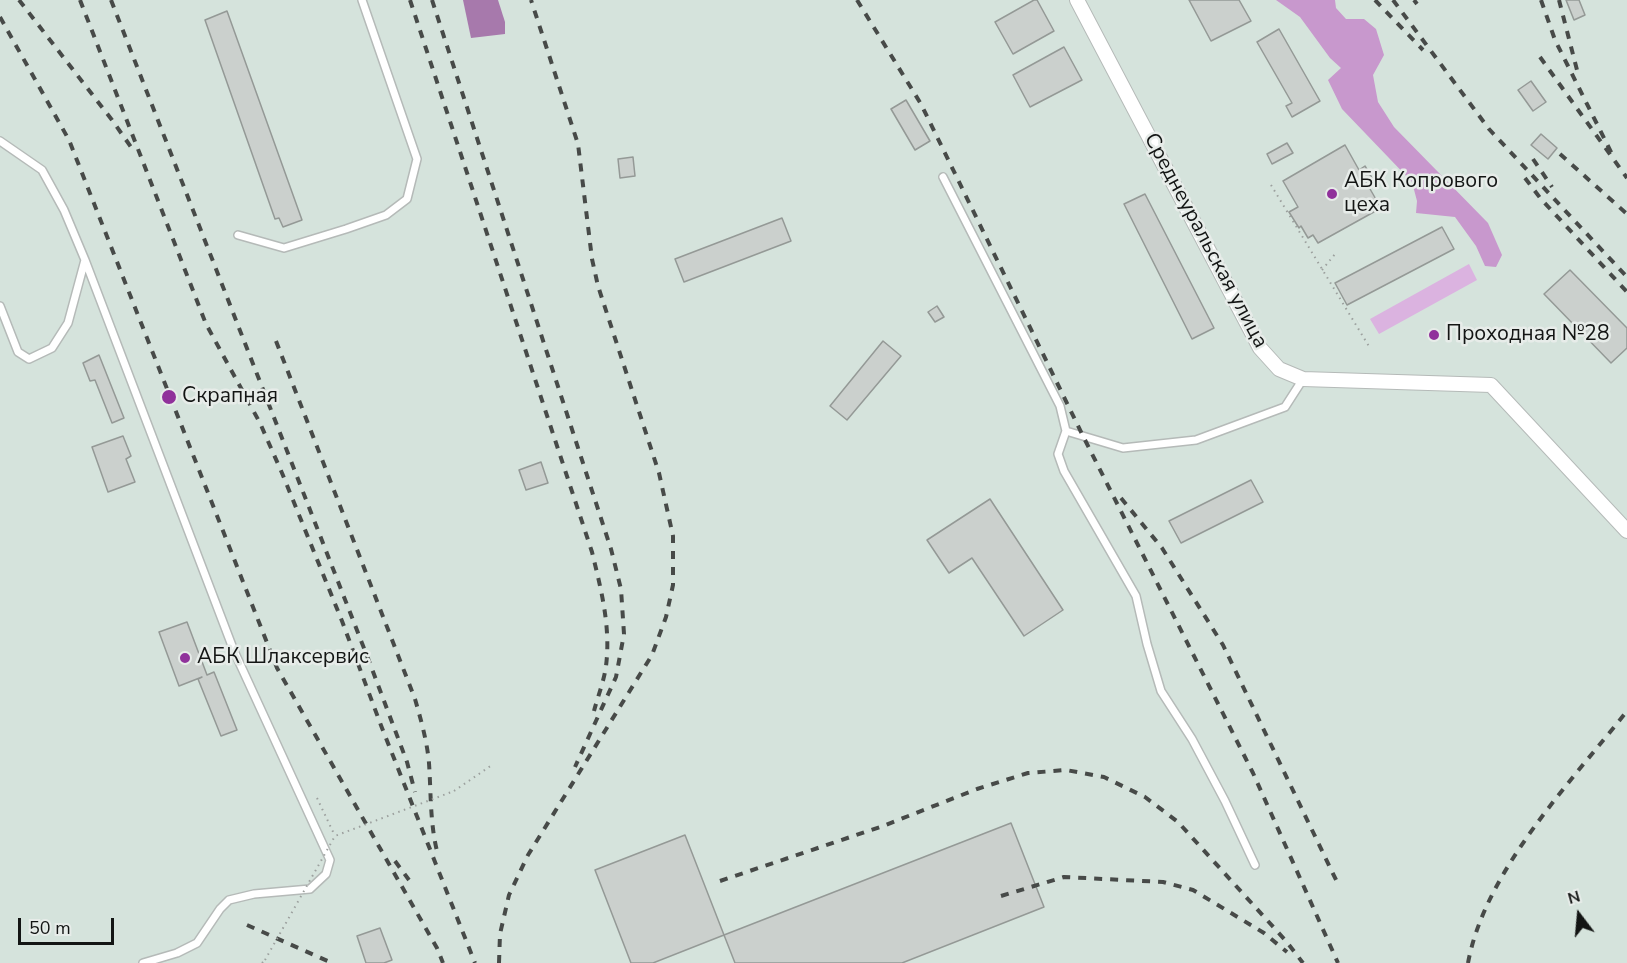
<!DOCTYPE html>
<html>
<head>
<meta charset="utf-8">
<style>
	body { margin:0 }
	#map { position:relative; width:1627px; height:963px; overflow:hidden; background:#e7ece9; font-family:"Nunito Sans",sans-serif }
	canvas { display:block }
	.north { position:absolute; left:1549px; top:885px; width:60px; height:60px; -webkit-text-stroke:4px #e7ece9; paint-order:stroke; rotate:344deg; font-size:16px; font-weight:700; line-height:24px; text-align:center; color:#131514 }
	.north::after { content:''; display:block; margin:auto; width:21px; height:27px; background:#131514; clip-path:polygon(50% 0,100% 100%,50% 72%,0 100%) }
	.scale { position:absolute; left:18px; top:918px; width:96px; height:27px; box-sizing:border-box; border:3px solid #131514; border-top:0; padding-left:8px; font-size:18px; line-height:21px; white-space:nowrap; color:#131514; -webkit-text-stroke:4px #e7ece9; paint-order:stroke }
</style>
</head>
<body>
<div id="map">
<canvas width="1627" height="963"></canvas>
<div class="north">N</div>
<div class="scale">50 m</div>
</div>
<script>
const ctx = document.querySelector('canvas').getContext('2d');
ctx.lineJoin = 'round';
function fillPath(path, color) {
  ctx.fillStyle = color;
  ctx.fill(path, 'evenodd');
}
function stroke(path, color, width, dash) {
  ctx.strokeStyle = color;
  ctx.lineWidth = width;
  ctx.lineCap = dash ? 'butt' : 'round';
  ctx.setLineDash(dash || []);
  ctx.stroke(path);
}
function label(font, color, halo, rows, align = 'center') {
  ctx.font = font + ' "Nunito Sans",sans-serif';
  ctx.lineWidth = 5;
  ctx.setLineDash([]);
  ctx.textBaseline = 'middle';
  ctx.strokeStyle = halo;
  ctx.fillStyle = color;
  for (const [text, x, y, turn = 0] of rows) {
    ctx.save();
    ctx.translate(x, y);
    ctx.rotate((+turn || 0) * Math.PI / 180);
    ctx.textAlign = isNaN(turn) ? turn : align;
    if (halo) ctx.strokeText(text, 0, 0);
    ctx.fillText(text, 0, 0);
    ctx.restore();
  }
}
fillPath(new Path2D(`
	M0 0H1627V963H0Z`), '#d5e3dc');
fillPath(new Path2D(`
	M1469 264 1477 280 1379 334 1370 319Z`), '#dbb3e0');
fillPath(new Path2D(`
	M1276 0H1335L1336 8 1346 19H1364L1376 29 1384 55 1373 75 1378 102 1394 127 1488 223 1502 255 1496 267 1485 266 1476 246 1455 217 1416 213 1417 201 1412 182 1342 109 1328 80 1341 68 1330 58 1300 17Z`), '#c898cd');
fillPath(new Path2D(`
	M463 0H498L505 22V34L471 38Z`), '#a779ac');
const building = new Path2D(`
	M1034 0H1037L1054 31 1013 54 995 22Z
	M1189 0H1239L1251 21 1211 41Z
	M1566 0H1579L1585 15 1574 20Z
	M227 11 302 220 283 227 279 218 275 219 205 20Z
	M1279 29 1320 101 1292 117 1286 106 1292 103 1257 42Z
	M1064 47 1082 80 1030 107 1013 75Z
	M1531 81 1546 102 1533 111 1518 90Z
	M906 100 930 141 915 150 891 109Z
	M1541 134 1557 148 1548 159 1531 145Z
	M1287 143 1293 153 1272 164 1267 154Z
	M1345 145 1359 170 1365 166 1372 178 1366 182 1381 208 1318 243 1313 235 1308 238 1301 226 1299 228 1289 212 1298 207 1283 181Z
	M633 157 635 176 620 178 618 159Z
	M1145 194 1214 328 1192 339 1124 204Z
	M782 218 791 241 684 282 675 259Z
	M1442 227 1454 249 1347 305 1335 283Z
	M1570 270 1627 328V348L1611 363 1544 294Z
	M937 306 944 317 935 322 928 312Z
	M883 341 901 356 847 420 830 406Z
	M99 355 124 418 112 423 95 380 90 381 83 363Z
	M123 436 131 456 126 459 135 482 108 492 92 447Z
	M541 462 548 483 526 490 519 470Z
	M1251 480 1263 502 1181 543 1169 521Z
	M990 499 1063 610 1024 636 972 558 949 573 927 540Z
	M187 622 207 675 214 672 237 730 221 736 198 679 202 677 179 686 159 632Z
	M1011 823 1044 907 902 963H735L724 935Z
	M685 835 724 935 653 963H631L595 870Z
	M380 928 392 960 384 963H366L357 936Z`);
fillPath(building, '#cbd0cd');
stroke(building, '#949996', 1.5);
const service = new Path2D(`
	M0 141 42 170 64 210 85 260 68 323 52 348 29 359 18 352 0 306
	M943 177 1060 406 1066 431 1123 448 1196 440 1285 407 1303 379
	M238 235 284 248 346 229 386 215 407 199 417 159 362 0
	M85 260 234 651 330 860 326 874 310 889 254 894 229 900 220 909 197 943 177 953 143 963
	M1066 431 1058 454 1064 471 1136 596 1147 644 1161 691 1192 739 1225 801 1255 865`);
const minor = new Path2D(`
	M1077 0 1260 348 1279 369 1303 379 1491 385 1627 531`);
stroke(service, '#b5bab8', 10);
stroke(minor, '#b5bab8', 16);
stroke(new Path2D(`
	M1271 185 1370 348
	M1322 270 1335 254
	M454 791 492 765
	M317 798 335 836
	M262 963 265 960`), '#9ca09e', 2, [1.5, 4.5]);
stroke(service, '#fff', 7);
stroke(minor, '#fff', 14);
stroke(new Path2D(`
	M19 0 112 120 131 147
	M80 0 206 324 260 423 282 473 342 621 382 728 475 963
	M111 0 369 661 407 762 415 792
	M410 0 592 552C601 589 611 627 606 666 604 681 598 696 594 711
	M432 0 611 549 621 589 624 634 616 677 575 767
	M857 0 921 104 1083 436 1253 773 1338 963
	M1375 0 1423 50
	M1393 0 1489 129 1627 277
	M1414 0 1417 4
	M1541 0 1555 40 1614 158
	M1559 0 1577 70
	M0 17 69 140 277 668 437 948 443 963
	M1540 57 1627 178
	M1560 154 1627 214
	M1533 159 1552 187
	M1525 178 1541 199 1627 292
	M276 341 415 699C421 720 427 741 429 763 431 792 430 823 437 851
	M1121 498 1162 548 1223 645 1338 884
	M395 861 409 880
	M720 881 883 826 977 789 1028 773 1066 770 1104 777 1145 797 1178 822 1286 941 1303 963
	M1001 896 1064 877 1163 882 1193 890 1264 933 1287 952
	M247 925 332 963
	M499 963 500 934 509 895 528 855 652 655 666 617 673 585V536L659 473 598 286 592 259 578 144 531 0
	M1468 963C1485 871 1570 783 1627 711`), '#474a48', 4, [8, 8]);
stroke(new Path2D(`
	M265 960 335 836 454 791`), '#9ca09e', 2, [1.5, 4.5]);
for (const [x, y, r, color] of [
	[1332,194,6,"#90319b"],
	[1434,335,6,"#90319b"],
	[169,397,8,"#90319b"],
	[185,658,6,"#90319b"]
]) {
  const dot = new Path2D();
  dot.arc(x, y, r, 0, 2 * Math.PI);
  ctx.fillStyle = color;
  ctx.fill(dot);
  stroke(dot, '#e7ece9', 2);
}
label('21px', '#131514', '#e7ece9', [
	["АБК Копрового",1344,182],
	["цеха",1344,206],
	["Проходная №28",1446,335],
	["Скрапная",182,397],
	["АБК Шлаксервис",197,658]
], 'left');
label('21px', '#131514', '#e7ece9', [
	["Среднеуральская улица",1205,241,62]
]);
</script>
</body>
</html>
